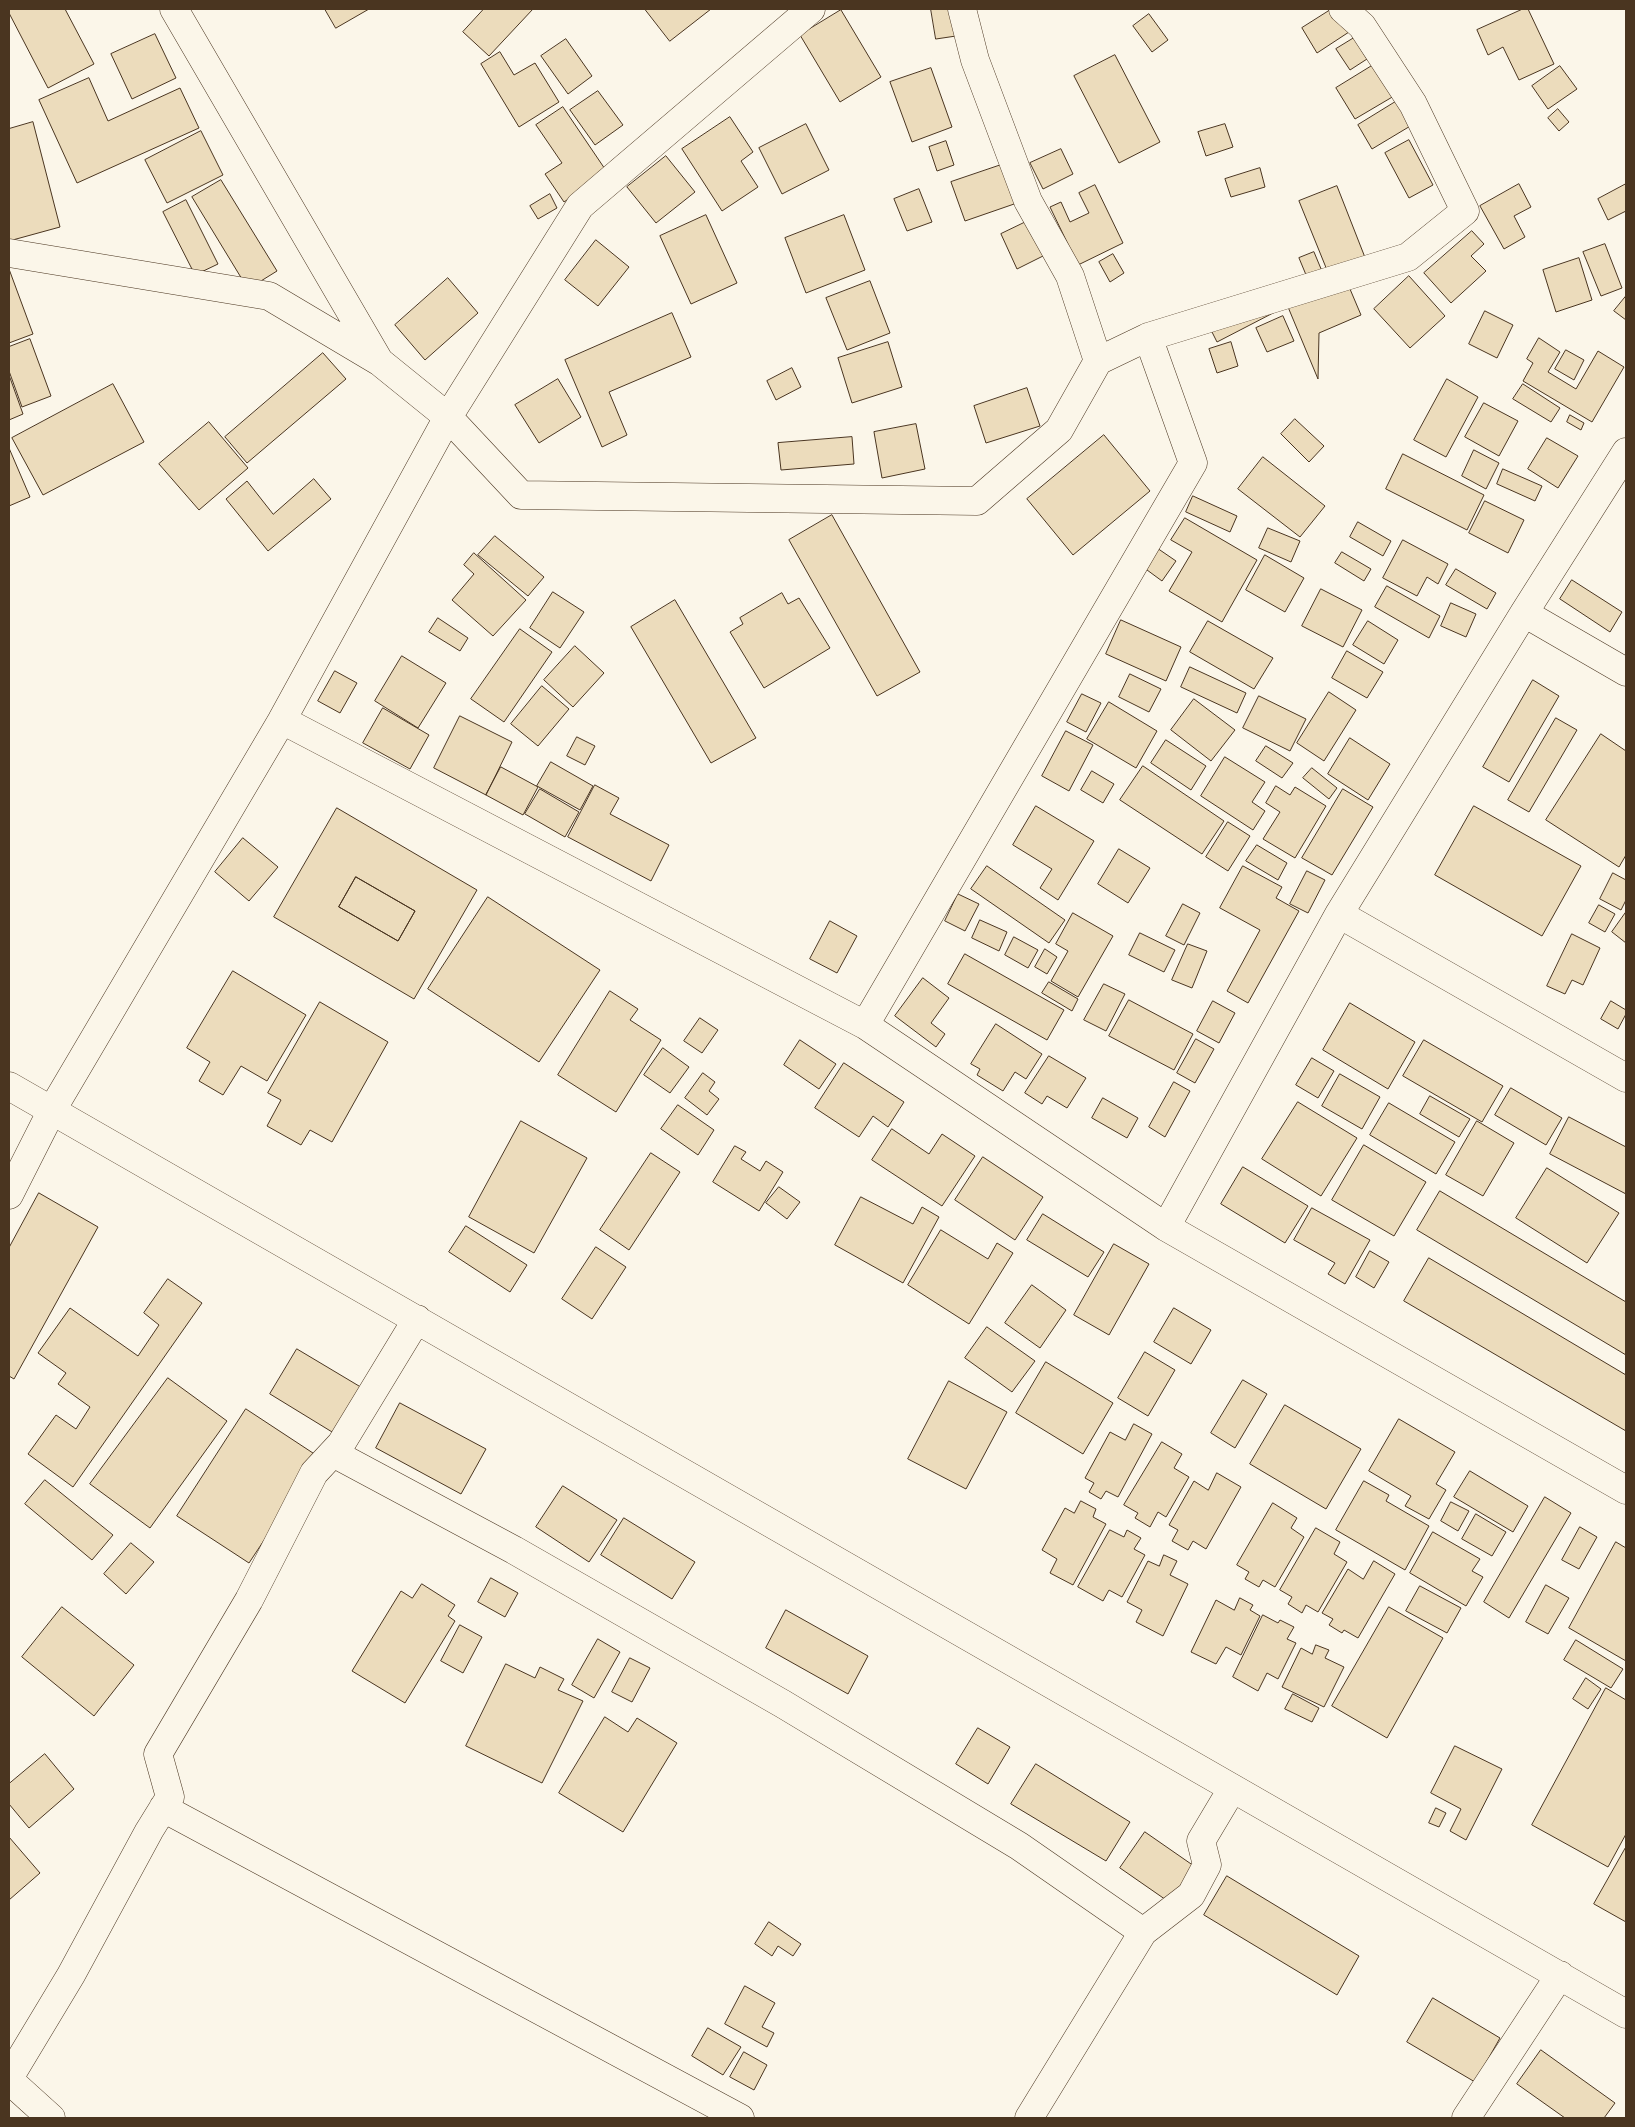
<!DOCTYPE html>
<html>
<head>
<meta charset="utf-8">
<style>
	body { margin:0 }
	#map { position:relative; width:1635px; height:2127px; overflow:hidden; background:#fbf6e9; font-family:Barlow,sans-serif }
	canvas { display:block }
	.frame { position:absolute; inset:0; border:10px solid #4a3520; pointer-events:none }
</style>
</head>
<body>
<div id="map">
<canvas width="1635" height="2127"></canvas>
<div class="frame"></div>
</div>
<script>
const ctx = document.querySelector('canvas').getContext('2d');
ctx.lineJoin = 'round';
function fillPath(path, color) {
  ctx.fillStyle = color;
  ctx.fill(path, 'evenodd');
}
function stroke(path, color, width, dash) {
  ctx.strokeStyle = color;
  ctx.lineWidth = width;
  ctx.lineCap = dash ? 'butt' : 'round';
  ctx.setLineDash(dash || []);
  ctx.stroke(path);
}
const building = new Path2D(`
	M9 9H65L94 64 48 88 9 13Z
	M325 9H369L336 28Z
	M484 9H533L489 56 463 32Z
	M645 9H711L670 41Z
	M931 9H951L956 36 936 39Z
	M1332 9 1349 32 1317 53 1302 28Z
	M1523 9H1528L1554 64 1519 80 1503 47 1488 55 1477 30Z
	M841 10 881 77 840 102 800 35Z
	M1149 14 1168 40 1152 52 1133 26Z
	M155 34 176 78 132 99 111 54Z
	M1354 38 1367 59 1350 70 1336 49Z
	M566 39 592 76 568 94 541 56Z
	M500 52 514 75 535 63 559 102 519 127 481 64Z
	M1115 55 1160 142 1119 163 1074 76Z
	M1375 64 1394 96 1355 119 1336 88Z
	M1560 66 1577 89 1548 109 1532 86Z
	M931 68 952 127 912 142 890 82Z
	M89 78 108 121 180 88 199 128 77 183 39 100Z
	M598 91 623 125 595 145 570 110Z
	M1397 101 1412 125 1372 149 1358 125Z
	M563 107 607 172 564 202 545 174 562 163 536 125Z
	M1558 109 1569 122 1559 131 1548 118Z
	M730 117 753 152 741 161 758 187 722 211 682 149Z
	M33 122 60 227 9 241V129Z
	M806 124 829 170 782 194 759 148Z
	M1225 124 1233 147 1206 156 1198 132Z
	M201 131 223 175 167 203 145 160Z
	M1409 140 1433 185 1409 198 1385 153Z
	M946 141 954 165 937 171 929 147Z
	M1061 149 1073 174 1043 189 1030 163Z
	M666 156 695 192 656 223 627 187Z
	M1004 164 1017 203 965 221 951 182Z
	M1260 168 1265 187 1231 197 1225 179Z
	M221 180 277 271 248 289 192 197Z
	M1519 184 1531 207 1514 216 1525 237 1504 249 1480 206Z
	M1626 184V211L1608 220 1598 199Z
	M1095 185 1123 243 1078 265 1050 207 1061 202 1070 222 1089 213 1079 193Z
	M1337 186 1366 260 1329 275 1299 201Z
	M919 189 932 222 907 231 894 199Z
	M550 194 557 208 538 219 530 206Z
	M186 200 218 264 195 275 163 212Z
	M706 215 737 283 691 304 660 236Z
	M844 215 865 270 806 293 785 238Z
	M1028 221 1045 255 1017 269 1001 234Z
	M1472 231 1484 244 1471 256 1486 271 1451 303 1424 273Z
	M596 240 629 267 598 306 565 280Z
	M1605 244 1622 288 1601 296 1583 252Z
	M1314 252 1324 276 1309 282 1299 258Z
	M1113 254 1124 273 1110 282 1099 262Z
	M1579 258 1592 300 1556 312 1543 270Z
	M9 269 33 334 9 343Z
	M1409 276 1445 316 1410 348 1374 309Z
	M448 278 478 313 425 360 395 325Z
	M870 281 890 333 847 350 826 298Z
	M1347 282 1361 315 1319 333 1318 379 1288 307Z
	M1626 296V320L1614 311Z
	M1270 302 1275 312 1217 342 1212 332Z
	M1485 311 1513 325 1497 358 1469 344Z
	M672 313 691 357 609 392 627 435 602 447 565 360Z
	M1283 316 1294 341 1267 352 1256 328Z
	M1539 338 1560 352 1548 372 1576 389 1598 351 1624 367 1592 422 1523 381 1533 363 1527 359Z
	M30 339 51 396 22 407 9 371V347Z
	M888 342 902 387 852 403 838 358Z
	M1231 342 1238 366 1217 373 1209 349Z
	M1566 350 1584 360 1574 380 1555 369Z
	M323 353 346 379 247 463 225 437Z
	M792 368 801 387 776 400 767 381Z
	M9 375 23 414 9 420Z
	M558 379 581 417 539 443 515 405Z
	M1447 379 1478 397 1446 457 1414 440Z
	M113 384 144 442 43 495 12 438Z
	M1523 384 1560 408 1551 422 1513 399Z
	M1027 388 1040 426 986 443 974 406Z
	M1484 403 1518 421 1499 456 1465 437Z
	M1570 415 1584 423 1581 430 1567 422Z
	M1295 419 1324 446 1309 462 1281 434Z
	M209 422 248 468 199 510 159 464Z
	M916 424 925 469 882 478 874 432Z
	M1104 435 1150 491 1073 555 1027 499Z
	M852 437 854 464 781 470 778 443Z
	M1547 438 1578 456 1558 488 1528 469Z
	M9 448 30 497 9 506Z
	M1474 450 1499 463 1486 489 1462 476Z
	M1403 454 1484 495 1467 530 1386 489Z
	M1263 457 1325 506 1300 537 1238 489Z
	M1503 469 1542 486 1535 501 1497 484Z
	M314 479 331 499 268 551 226 499 247 481 273 514Z
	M1193 496 1237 516 1230 532 1186 512Z
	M1485 501 1524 520 1508 553 1469 533Z
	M832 515 920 672 877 696 789 540Z
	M1185 518 1257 560 1222 622 1169 591 1192 552 1171 540Z
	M1358 522 1391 541 1383 556 1350 537Z
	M1268 528 1300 541 1291 562 1259 548Z
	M495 536 544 577 528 596 478 555Z
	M1403 540 1448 564 1438 584 1427 577 1417 596 1383 578Z
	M1157 548 1176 561 1162 581 1143 567Z
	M1342 552 1371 569 1364 581 1335 563Z
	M474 553 526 600 493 636 452 600 474 574 464 565Z
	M1265 555 1304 578 1285 612 1246 590Z
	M1456 569 1496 593 1487 609 1446 585Z
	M1572 580 1622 612 1610 632 1560 599Z
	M1387 586 1440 616 1429 638 1375 607Z
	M1321 589 1362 610 1343 647 1302 626Z
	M553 592 584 612 560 648 530 628Z
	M782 593 788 604 799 598 830 648 764 688 730 632 743 624 740 618Z
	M675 600 756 738 711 763 631 627Z
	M1451 603 1476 614 1466 637 1441 626Z
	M438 618 468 638 460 651 429 632Z
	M1121 620 1181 647 1166 681 1106 654Z
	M1208 621 1273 658 1254 689 1190 652Z
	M1368 621 1398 640 1384 664 1353 645Z
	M520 629 552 652 504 722 471 699Z
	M575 646 604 673 573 707 544 680Z
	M1347 651 1383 672 1367 698 1332 678Z
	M402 656 446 683 418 728 375 701Z
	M1190 667 1246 693 1237 713 1181 687Z
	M335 671 357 683 340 713 318 701Z
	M1130 674 1161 689 1149 712 1119 697Z
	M1533 680 1559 696 1509 782 1483 767Z
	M542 686 569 709 538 746 511 724Z
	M1329 692 1356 710 1324 761 1297 743Z
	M1082 694 1101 703 1086 732 1067 722Z
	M1259 696 1306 719 1290 751 1243 728Z
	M1194 699 1235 730 1211 761 1171 730Z
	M1109 702 1157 731 1136 768 1087 739Z
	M383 708 429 735 410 769 363 743Z
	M460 716 512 742 486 795 434 768Z
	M1556 718 1577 730 1529 812 1508 800Z
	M1066 731 1093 745 1069 791 1042 776Z
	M1601 734 1626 751V855L1619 867 1546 820Z
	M577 737 595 746 585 765 567 756Z
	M1350 738 1390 764 1368 800 1328 774Z
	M1166 740 1206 766 1191 790 1151 763Z
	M1266 746 1293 763 1282 778 1256 761Z
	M1225 757 1265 782 1252 802 1265 811 1253 830 1201 796Z
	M551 762 593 786 580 810 537 786Z
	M1143 766 1224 821 1202 854 1120 800Z
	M501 767 538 787 523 815 486 795Z
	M1312 768 1337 788 1329 799 1303 778Z
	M1092 771 1114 784 1103 803 1081 790Z
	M595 785 619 798 610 814 669 845 651 881 568 837Z
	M1276 786 1290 795 1295 787 1326 806 1295 858 1263 839 1280 812 1266 803Z
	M540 789 579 812 565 837 525 814Z
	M1343 789 1373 807 1332 875 1302 858Z
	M1036 806 1094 841 1058 900 1040 888 1052 869 1013 845Z
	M1474 806 1581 866 1542 936 1435 875Z
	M337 808 477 890 414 999 274 917ZM356 877 415 911 398 941 339 907Z
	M1228 822 1250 836 1228 871 1206 857Z
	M243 838 278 867 249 901 215 872Z
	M1257 845 1287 863 1278 880 1246 861Z
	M1119 849 1150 868 1128 903 1098 884Z
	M987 866 1065 920 1049 943 971 889Z
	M1243 866 1282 887 1276 898 1299 911 1248 1003 1227 991 1260 930 1220 908Z
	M1307 871 1325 880 1308 913 1290 904Z
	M1613 873 1626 880V900L1621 910 1600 899Z
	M356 877 415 911 398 941 339 907Z
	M958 894 979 904 965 931 945 921Z
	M488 897 600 970 539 1062 428 989Z
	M1183 904 1200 913 1184 945 1166 936Z
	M1599 905 1615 914 1605 932 1589 923Z
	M1626 912V943L1612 932Z
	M1073 913 1113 936 1078 997 1051 981 1068 951 1056 944Z
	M980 920 1007 932 999 951 972 938Z
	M830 921 857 936 837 973 810 959Z
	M1140 933 1175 950 1164 972 1129 955Z
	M1572 934 1600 948 1583 985 1572 980 1565 994 1547 986Z
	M1014 937 1038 950 1028 968 1005 955Z
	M1188 944 1207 951 1192 988 1172 980Z
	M1045 949 1057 957 1047 974 1035 967Z
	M965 954 1064 1010 1047 1040 948 984Z
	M233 971 306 1015 267 1081 241 1066 223 1095 199 1081 210 1062 187 1048Z
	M923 978 949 998 931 1023 945 1034 936 1047 895 1016Z
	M1049 982 1078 999 1072 1011 1042 993Z
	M1104 984 1125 994 1106 1031 1084 1020Z
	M610 991 638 1009 630 1020 661 1040 616 1112 558 1075Z
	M1129 1000 1193 1034 1174 1070 1109 1036Z
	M1213 1001 1235 1013 1219 1043 1197 1031Z
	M1611 1001 1626 1010V1014L1618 1029 1601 1019Z
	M320 1002 388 1042 332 1142 310 1130 301 1145 267 1126 281 1100 268 1093Z
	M1350 1003 1415 1042 1388 1089 1323 1050Z
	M700 1018 718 1030 702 1053 684 1041Z
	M996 1024 1042 1054 1026 1079 1015 1072 1003 1091 977 1075 980 1069 971 1064Z
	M1196 1039 1214 1049 1195 1083 1177 1073Z
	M800 1040 836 1064 819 1089 784 1065Z
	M1424 1040 1503 1086 1482 1122 1403 1076Z
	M663 1048 689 1067 670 1093 644 1075Z
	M1049 1056 1086 1078 1067 1108 1047 1096 1042 1104 1025 1093Z
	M1312 1058 1334 1071 1318 1098 1296 1085Z
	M844 1063 904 1102 888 1127 873 1116 859 1137 815 1108Z
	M703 1073 715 1082 709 1091 719 1099 707 1115 685 1098Z
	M1340 1074 1380 1097 1362 1129 1322 1106Z
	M1174 1082 1190 1091 1165 1137 1149 1127Z
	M1511 1088 1562 1118 1546 1145 1495 1115Z
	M1430 1096 1470 1119 1459 1137 1420 1114Z
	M1103 1098 1138 1118 1127 1138 1092 1118Z
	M1298 1102 1357 1138 1321 1196 1262 1159Z
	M1389 1103 1455 1142 1436 1174 1370 1135Z
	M678 1105 714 1130 698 1155 661 1129Z
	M1569 1117 1626 1147V1194L1550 1154Z
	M521 1121 587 1158 534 1253 469 1217Z
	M1477 1121 1514 1143 1483 1196 1446 1175Z
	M892 1129 929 1154 942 1134 975 1156 942 1206 872 1160Z
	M1364 1145 1426 1182 1394 1236 1332 1200Z
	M735 1146 746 1152 741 1159 760 1171 766 1161 783 1172 759 1211 713 1182Z
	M651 1153 680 1172 629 1250 600 1230Z
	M983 1157 1043 1197 1015 1240 955 1200Z
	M1243 1167 1308 1206 1285 1243 1221 1204Z
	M1547 1168 1619 1213 1587 1263 1516 1218Z
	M779 1187 800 1202 787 1219 766 1203Z
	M1440 1191 1626 1302V1355L1417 1230Z
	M39 1193 98 1227 14 1379 9 1376V1248Z
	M861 1197 913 1224 922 1207 939 1217 903 1283 835 1245Z
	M1312 1208 1370 1240 1345 1284 1328 1274 1335 1263 1294 1240Z
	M1043 1214 1104 1252 1088 1277 1027 1240Z
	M466 1226 527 1265 510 1292 449 1252Z
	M941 1230 988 1259 997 1243 1013 1253 969 1324 908 1285Z
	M1114 1244 1149 1264 1109 1335 1074 1315Z
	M596 1247 626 1267 592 1319 562 1299Z
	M1370 1251 1389 1262 1374 1288 1356 1277Z
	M1429 1258 1626 1375V1431L1404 1301Z
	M168 1279 202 1303 73 1487 28 1454 56 1415 76 1429 90 1407 58 1384 66 1373 38 1353 70 1308 138 1356 159 1325 144 1313Z
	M1032 1285 1066 1310 1040 1348 1005 1323Z
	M1174 1308 1211 1330 1191 1364 1154 1342Z
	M987 1327 1035 1361 1012 1392 965 1358Z
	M297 1349 364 1389 337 1435 270 1394Z
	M1145 1352 1175 1370 1148 1416 1118 1398Z
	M1046 1362 1113 1403 1083 1454 1016 1413Z
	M168 1378 227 1421 150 1528 90 1484Z
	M1243 1380 1267 1394 1235 1448 1211 1433Z
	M949 1381 1007 1412 966 1489 908 1459Z
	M400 1403 486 1449 461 1494 376 1448Z
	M1285 1405 1361 1449 1326 1509 1250 1464Z
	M246 1409 319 1457 249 1563 177 1516Z
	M1399 1419 1455 1452 1436 1484 1446 1490 1429 1519 1405 1506 1411 1496 1369 1471Z
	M1134 1424 1152 1434 1118 1497 1106 1491 1101 1499 1089 1492 1094 1483 1085 1478 1110 1432 1125 1440Z
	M1162 1442 1182 1454 1174 1468 1189 1477 1166 1517 1158 1512 1150 1527 1135 1518 1138 1513 1124 1505Z
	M1470 1471 1528 1506 1513 1532 1454 1497Z
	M1217 1473 1241 1487 1206 1549 1193 1541 1188 1550 1172 1541 1178 1530 1169 1525 1194 1481 1208 1490Z
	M45 1480 113 1535 92 1560 25 1504Z
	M1364 1481 1389 1495 1386 1501 1429 1526 1405 1570 1336 1530Z
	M563 1486 617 1520 589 1562 536 1527Z
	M1545 1497 1571 1513 1509 1618 1484 1602Z
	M1081 1501 1096 1509 1093 1517 1106 1524 1073 1585 1050 1573 1057 1559 1042 1550 1065 1508 1074 1513Z
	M1451 1502 1469 1511 1458 1531 1441 1521Z
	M1273 1503 1297 1518 1291 1528 1304 1537 1275 1587 1263 1580 1259 1587 1245 1579 1249 1572 1237 1565Z
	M1476 1514 1506 1532 1492 1556 1462 1539Z
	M624 1518 695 1562 672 1599 601 1555Z
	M1580 1527 1597 1537 1579 1569 1562 1560Z
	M1316 1528 1340 1542 1334 1554 1347 1562 1318 1612 1306 1605 1302 1613 1288 1604 1292 1597 1280 1590Z
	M1110 1530 1124 1537 1127 1530 1141 1538 1134 1549 1145 1555 1122 1597 1109 1590 1103 1601 1078 1587Z
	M1433 1532 1480 1559 1472 1571 1483 1577 1466 1606 1410 1573Z
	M1616 1542 1626 1548V1661L1569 1628Z
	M131 1543 154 1562 126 1594 104 1574Z
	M1164 1555 1177 1561 1170 1575 1188 1584 1163 1636 1136 1622 1142 1610 1127 1602 1148 1561 1159 1566Z
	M1374 1561 1395 1574 1358 1638 1344 1630 1342 1633 1329 1625 1333 1619 1322 1613 1348 1569 1363 1579Z
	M491 1578 518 1593 505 1617 478 1602Z
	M422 1584 455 1605 448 1616 455 1621 405 1703 352 1671 401 1591 412 1598Z
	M1546 1585 1569 1598 1548 1634 1526 1622Z
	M1420 1586 1461 1608 1447 1633 1406 1611Z
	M1240 1598 1253 1605 1250 1610 1260 1616 1241 1655 1226 1647 1216 1664 1191 1652 1216 1600 1234 1610Z
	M62 1607 134 1665 94 1716 22 1657Z
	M1389 1607 1443 1638 1387 1738 1332 1706Z
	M786 1610 868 1656 848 1694 766 1648Z
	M1263 1615 1278 1623 1280 1620 1294 1627 1287 1639 1296 1643 1278 1679 1267 1673 1258 1691 1233 1677Z
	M460 1625 482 1637 463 1673 441 1661Z
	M598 1639 620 1652 594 1698 572 1685Z
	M1576 1640 1623 1669 1611 1688 1564 1660Z
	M1316 1645 1329 1650 1325 1658 1344 1667 1324 1707 1282 1687 1301 1648 1312 1654Z
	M630 1658 650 1668 632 1702 612 1692Z
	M506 1664 535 1678 540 1667 564 1679 558 1690 583 1701 542 1783 466 1746Z
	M1586 1678 1601 1689 1588 1709 1573 1699Z
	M1606 1688 1626 1700V1834L1608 1867 1532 1825Z
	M1293 1694 1319 1708 1312 1722 1285 1709Z
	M605 1717 628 1732 637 1718 677 1743 623 1832 559 1793Z
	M978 1728 1010 1747 988 1784 956 1764Z
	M1455 1746 1502 1769 1466 1840 1450 1831 1461 1809 1431 1793Z
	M45 1754 74 1789 29 1828 9 1804V1784Z
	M1036 1764 1130 1822 1106 1861 1011 1804Z
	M1436 1808 1446 1813 1439 1827 1429 1823Z
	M1145 1832 1194 1866 1169 1902 1120 1868Z
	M9 1837 40 1873 9 1900Z
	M1626 1847V1922L1594 1904Z
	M1227 1876 1359 1956 1337 1995 1204 1915Z
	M769 1922 801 1944 793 1956 778 1946 772 1956 755 1944Z
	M745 1986 775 2003 762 2027 774 2033 767 2047 725 2024Z
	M1433 1998 1500 2038 1475 2082 1407 2042Z
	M708 2028 741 2047 723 2075 692 2056Z
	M1541 2050 1615 2103 1604 2118H1565L1517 2084Z
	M744 2052 767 2065 754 2090 730 2077Z`);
fillPath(building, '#ecdcbc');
stroke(building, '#4a3520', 1);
const minor = new Path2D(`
	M174 9 378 359
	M962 9 975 60 1028 201 1070 276 1098 361
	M9 253 269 296 380 362 448 417 521 495 977 501 1059 430 1098 361 1148 337 1193 463 865 1025
	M1148 337 1408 257 1465 211 1413 104 1362 26 1343 9
	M1524 613 1626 672
	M282 720 865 1025 1166 1227 1626 1490
	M1339 914 1626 1078
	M9 1086 1626 2014
	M9 1195 52 1110 282 720 448 417 580 206 811 9
	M1166 1227 1339 914 1524 613 1626 452
	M333 1453 514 1550 783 1704 1019 1846 1143 1932 1029 2118
	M163 1808 740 2118
	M1143 1932 1191 1895 1207 1865 1201 1841 1232 1789
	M9 2078 71 1975 149 1831 170 1797 158 1754 249 1600 314 1473 341 1444 417 1319
	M9 2080 51 2118
	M1466 2118 1560 1975`);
stroke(minor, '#4a3520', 29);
stroke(minor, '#fbf6e9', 28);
</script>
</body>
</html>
